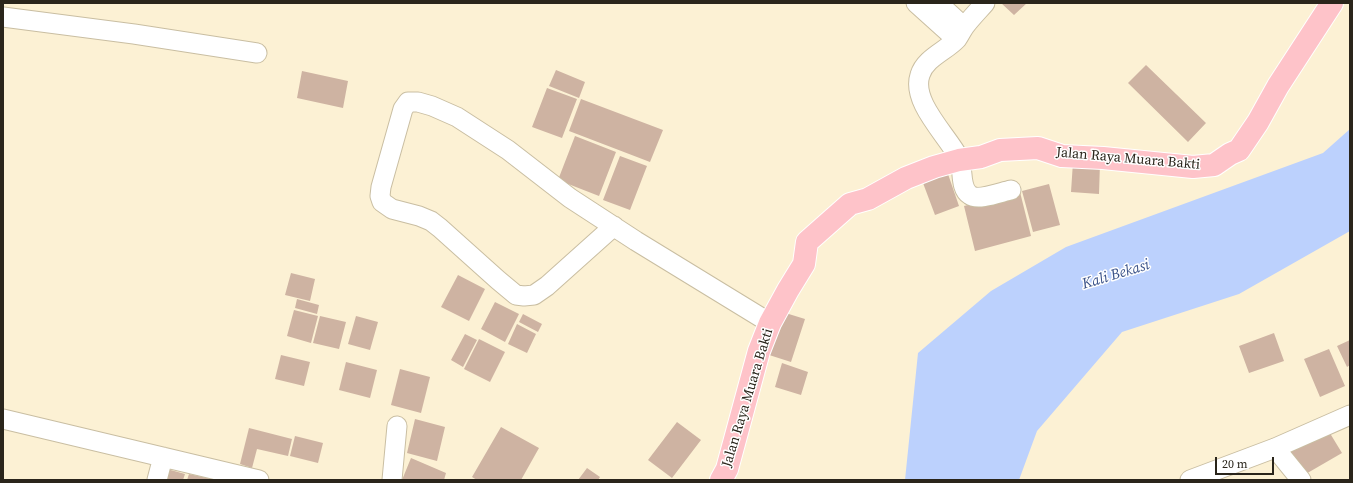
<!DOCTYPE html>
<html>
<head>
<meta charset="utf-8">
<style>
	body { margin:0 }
	#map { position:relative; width:1353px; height:483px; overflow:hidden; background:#fcf1d4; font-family:"Source Serif 4",serif }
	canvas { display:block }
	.frame { position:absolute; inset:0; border:4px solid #2a251b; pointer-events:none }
	.scale { position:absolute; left:1215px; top:457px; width:59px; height:18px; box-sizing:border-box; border:2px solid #2a251b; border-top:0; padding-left:5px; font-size:12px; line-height:14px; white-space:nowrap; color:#2a251b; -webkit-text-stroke:3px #fff; paint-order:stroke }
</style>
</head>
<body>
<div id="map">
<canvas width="1353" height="483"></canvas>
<div class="frame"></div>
<div class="scale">20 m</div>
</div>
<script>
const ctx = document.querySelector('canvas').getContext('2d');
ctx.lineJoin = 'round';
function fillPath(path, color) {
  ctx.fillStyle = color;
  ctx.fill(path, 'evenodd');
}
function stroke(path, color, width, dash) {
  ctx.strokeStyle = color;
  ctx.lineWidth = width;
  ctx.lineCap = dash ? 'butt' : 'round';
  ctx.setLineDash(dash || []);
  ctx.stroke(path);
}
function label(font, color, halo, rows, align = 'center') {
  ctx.font = font + ' "Source Serif 4",serif';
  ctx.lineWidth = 3;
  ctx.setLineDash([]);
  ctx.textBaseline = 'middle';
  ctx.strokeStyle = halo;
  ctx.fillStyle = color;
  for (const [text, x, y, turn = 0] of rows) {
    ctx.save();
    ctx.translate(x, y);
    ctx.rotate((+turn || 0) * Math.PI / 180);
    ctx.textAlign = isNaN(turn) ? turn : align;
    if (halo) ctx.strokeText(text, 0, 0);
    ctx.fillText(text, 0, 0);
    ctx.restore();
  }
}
fillPath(new Path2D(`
	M1350 129V231L1239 294 1122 332 1037 431 1019 480H905L918 353 991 291 1066 247 1323 153Z`), '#bcd1fd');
fillPath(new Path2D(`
	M1001 3H1027L1014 15Z
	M1146 65 1206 123 1188 142 1128 83Z
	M556 70 585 82 579 98 549 86Z
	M302 71 348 81 343 108 297 98Z
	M547 88 577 99 562 138 532 127Z
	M581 99 663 130 650 162 569 131Z
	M575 136 616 152 599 196 558 180Z
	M620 156 647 166 630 210 603 200Z
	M1073 162 1100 163 1099 194 1071 192Z
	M948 174 959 206 935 215 923 183Z
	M1049 184 1060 225 1033 232 1022 191Z
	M1020 192 1031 236 975 251 964 206Z
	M291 273 315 279 310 301 285 295Z
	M458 275 485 289 469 321 441 307Z
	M297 299 319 305 317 314 295 308Z
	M495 302 519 314 505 342 481 329Z
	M294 310 318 316 311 343 287 336Z
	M779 311 805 319 791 362 766 354Z
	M523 314 542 324 538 332 519 322Z
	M320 316 346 322 339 349 313 343Z
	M356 316 378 322 370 350 348 344Z
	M517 324 536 334 527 353 508 344Z
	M1274 333 1284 361 1249 373 1239 346Z
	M465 334 477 340 463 367 451 360Z
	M479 339 505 352 490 382 464 369Z
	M1350 340V365L1347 367 1337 346Z
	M1329 349 1345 386 1320 397 1304 359Z
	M281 355 310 362 304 386 275 379Z
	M346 362 377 370 370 398 339 390Z
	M782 363 808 372 801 395 775 387Z
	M400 369 430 377 421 413 391 405Z
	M415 419 445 427 437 461 407 453Z
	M677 422 701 440 672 478 648 460Z
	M501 427 539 448 521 480H477L472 477Z
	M249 428 292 439 288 456 257 449 252 468 240 464Z
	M1328 430 1342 453 1304 475 1290 452Z
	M295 436 323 443 318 463 290 456Z
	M411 458 446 473 444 480H402Z
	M587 468 600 477 598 480H578Z
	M167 469 185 474 183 480H164Z
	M189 474 212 479V480H187Z`), '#ceb3a2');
const minor = new Path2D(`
	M916 3 956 39
	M938 3 964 27
	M985 3C978 11 971 18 965 26 962 30 960 35 957 39 946 51 925 58 920 75 911 102 947 135 959 158 964 169 959 188 970 195 978 201 1001 192 1011 190
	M3 17 134 34 257 53
	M614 226 547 286 534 295 524 296 516 295 498 280 440 228 431 221 419 216 392 209 382 202 380 196 381 187 403 109 408 102H418L432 106 457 117 508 150 570 198 636 241 770 323
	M3 419 259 480
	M1275 448 1301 480
	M157 480 163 457
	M392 480 397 426
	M1190 480 1275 448 1350 415`);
const major = new Path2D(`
	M721 480 727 469 759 351 770 323 788 290 804 264 807 242 850 204 868 199 906 178 934 167 959 160 981 157 1000 150 1038 148 1062 156 1103 158 1193 167 1214 165 1230 154 1239 150 1258 122 1278 86 1332 3`);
stroke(minor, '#c9bea2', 21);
stroke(major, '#fff', 24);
stroke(minor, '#fff', 19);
stroke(major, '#fec3c9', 22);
label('14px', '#2a251b', '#fff', [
	["Jalan Raya Muara Bakti",1128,159,5],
	["Jalan Raya Muara Bakti",748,398,-73]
]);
label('italic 15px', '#395188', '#fff', [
	["Kali Bekasi",1116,275,-17]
]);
</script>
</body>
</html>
